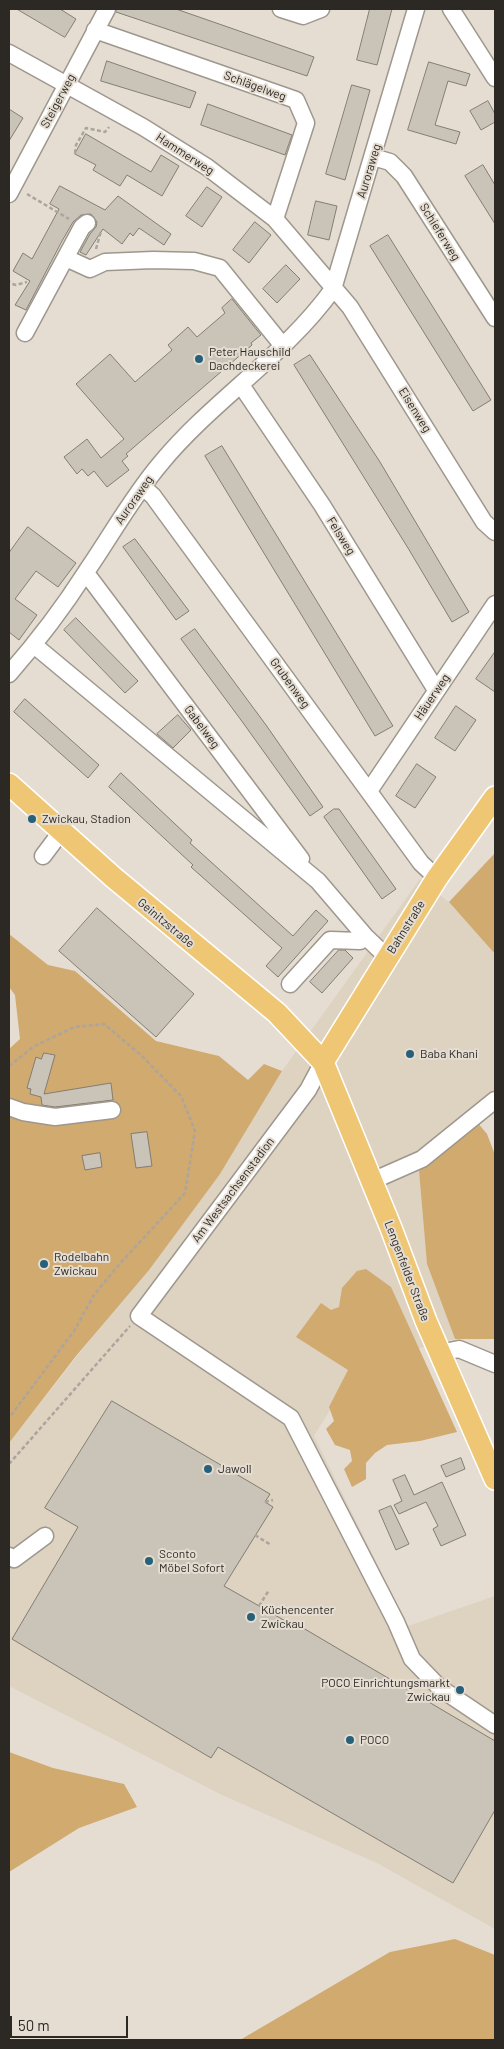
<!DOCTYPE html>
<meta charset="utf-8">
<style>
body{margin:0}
#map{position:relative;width:504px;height:2049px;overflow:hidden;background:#e5ddd2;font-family:Barlow,sans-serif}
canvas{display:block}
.frame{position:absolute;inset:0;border:10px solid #2c2925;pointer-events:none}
.scale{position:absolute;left:10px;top:2016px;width:118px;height:22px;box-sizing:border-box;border:2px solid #2c2925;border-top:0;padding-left:6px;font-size:15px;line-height:18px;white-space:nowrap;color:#2c2925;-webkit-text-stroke:4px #e5ddd2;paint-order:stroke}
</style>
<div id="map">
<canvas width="504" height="2049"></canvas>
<div class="frame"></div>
<div class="scale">50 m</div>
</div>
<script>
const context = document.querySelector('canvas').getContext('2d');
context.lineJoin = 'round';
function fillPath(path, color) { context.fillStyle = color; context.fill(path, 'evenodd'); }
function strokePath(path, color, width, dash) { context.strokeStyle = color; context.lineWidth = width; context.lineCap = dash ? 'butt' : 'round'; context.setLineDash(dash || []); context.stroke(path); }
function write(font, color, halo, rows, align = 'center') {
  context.font = font + ' Barlow,sans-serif'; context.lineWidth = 4; context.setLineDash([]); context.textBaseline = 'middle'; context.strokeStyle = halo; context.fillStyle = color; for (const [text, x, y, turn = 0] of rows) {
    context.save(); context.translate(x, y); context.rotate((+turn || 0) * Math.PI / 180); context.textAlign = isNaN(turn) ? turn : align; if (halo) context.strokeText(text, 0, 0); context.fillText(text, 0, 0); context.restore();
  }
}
fillPath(new Path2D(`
 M420,879L449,902L495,954V1106L419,1171L427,1264L455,1339L419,1348L353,1372L314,1436L408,1626L495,1596V1929L377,1863L222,1795L9,1686V1443L220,1174L282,1071Z`), '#ded2c1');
fillPath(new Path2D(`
 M495,853V954L449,902Z
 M9,934L48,965L75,971L156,1041L219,1056L248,1080L264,1064L282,1071L220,1174L149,1270L76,1356L9,1443V1049L20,1039L15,995L9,987Z
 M477,1122L487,1134L495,1155V1339H455L427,1264L419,1171Z
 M366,1269L391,1287L457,1432L420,1441L387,1445L375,1453L366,1463V1479L352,1487L344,1469L352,1461L350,1450L335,1445L326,1429L334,1421L329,1407L348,1370L296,1337L321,1303L331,1310L339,1307L342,1288L357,1271Z
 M9,1752L53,1768L124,1784L137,1807L79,1828L9,1872Z
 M455,1939L495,1955V2040H240L390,1952Z`), '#d0aa6f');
const building = new Path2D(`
 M17,9H60L76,19L65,37Z
 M117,9H176L314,57L307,76L116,12Z
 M370,9H392L377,65L357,60Z
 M107,61L196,92L190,108L101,81Z
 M429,62L470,74L466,86L448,81L435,125L460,132L456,144L408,130Z
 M352,85L370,90L345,180L326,174Z
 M488,101L495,114V122L481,130L470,111Z
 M208,104L292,135L285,155L201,125Z
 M9,109L23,118L9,141Z
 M86,134L151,172L161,155L179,166L162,196L127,175L120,186L93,170L96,165L75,154Z
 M483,165L495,185V224L465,176Z
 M60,186L105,210L118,196L171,234L164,245L139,228L133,236L130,233L122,244L103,229L86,255L80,252L90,234L96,227L97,222L91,214L81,215L73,222L62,241L26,310L15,305L30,281L13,271L23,253L32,259L59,209L50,204Z
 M207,187L222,197L202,227L186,216Z
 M316,201L337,206L329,240L308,235Z
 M255,222L271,235L249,263L233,250Z
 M388,235L491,400L473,411L370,246Z
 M286,265L300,279L277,303L263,289Z
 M232,299L261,335L251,343L252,345L126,454L128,456L122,461L129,470L107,487L94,471L88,476L82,469L77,474L64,457L87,439L101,458L124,439L76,384L110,354L135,382L172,350L168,345L188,327L197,337L225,313L222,308Z
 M310,355L380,462L469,612L452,622L408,548L294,365Z
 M222,446L393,726L375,736L205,456Z
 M28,527L76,563L58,587L36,571L15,599L37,615L19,640L9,632V553Z
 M135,539L189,611L176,620L123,547Z
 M76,618L138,681L125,693L64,630Z
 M195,629L266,725L323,807L310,816L241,720L181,639Z
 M495,652V692L476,679Z
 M25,699L99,765L88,778L14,712Z
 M456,706L476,720L455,751L435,738Z
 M178,715L191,730L173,748L157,734Z
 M417,764L436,777L415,808L396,796Z
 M121,773L192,840L190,843L293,936L316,910L328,921L278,977L266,966L282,948L191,867L193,865L109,787Z
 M334,809H339L396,889L382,899L324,817Z
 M97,908L194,994L156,1037L59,951Z
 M339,950H345L353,958L322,993L310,982Z
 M44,1053L55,1055L44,1094L111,1083L113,1100L55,1107L42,1105L41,1097L30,1094L31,1089L27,1088L36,1057L41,1059Z
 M147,1132L152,1166L136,1168L131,1134Z
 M100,1153L102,1167L85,1170L82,1156Z
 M112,1401L270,1494L265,1502L273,1507L224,1586L296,1627L298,1625L495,1741V1810L453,1883L218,1747L211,1758L12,1639L78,1527L45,1508Z
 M461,1458L465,1469L446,1477L441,1466Z
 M405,1475L414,1495L442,1482L466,1535L441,1546L433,1529L438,1526L426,1502L399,1514L394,1505L402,1501L393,1480Z
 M391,1506L409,1544L396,1550L379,1511Z`);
fillPath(building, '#cac3b8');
strokePath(building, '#837d73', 1);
const minor = new Path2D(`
 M281,9L303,16L321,9
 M451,9L495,78
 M95,30L296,100L306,123L275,219
 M9,53L143,127L207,167L275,219L350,307L484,522L495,532
 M373,157L390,162L404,176L495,318
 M9,194L107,9
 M66,258L90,269L105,262L153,260L194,261L220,268L283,346
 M25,333L82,227L87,223
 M241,385L322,505L436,690
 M143,487L153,496L421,863L437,878
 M86,573L301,859
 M34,645L318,881L365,936L387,957
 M9,674C37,642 63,608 86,572C111,536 132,497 161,463C213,400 285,356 333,289L416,9
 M369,791L495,604
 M43,856L61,832
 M290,984L330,940L360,941L365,936
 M323,1062L308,1090L139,1316L291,1418L396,1622L412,1659L440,1688L495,1725
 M9,1107L23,1112L55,1117L112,1110
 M372,1181L422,1159L495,1100
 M440,1353L459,1349L495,1364
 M9,1556L14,1559L45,1536`);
const major = new Path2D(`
 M9,784L113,877L277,1013L323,1062L391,1228L426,1321L495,1479
 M323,1062L437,878L495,797`);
strokePath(minor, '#9e978d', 19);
strokePath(major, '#fff', 24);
strokePath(new Path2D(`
 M75,153L76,145L86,128L105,132L109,127
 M27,194L69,219
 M96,249L101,231
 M9,280V283L16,285L27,282
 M9,1066L33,1047L74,1027L104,1024L141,1055L181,1096L195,1131L185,1193L116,1268L94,1295L74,1331L9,1418
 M9,1464L130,1326
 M265,1502L273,1500
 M255,1535L271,1545
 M259,1606L269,1590`), '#aca59d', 2.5, [4, 2.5]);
strokePath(minor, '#fff', 16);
strokePath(major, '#efc774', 21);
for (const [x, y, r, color] of [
 [199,359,5,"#266179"],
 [32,819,5,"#266179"],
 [410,1054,5,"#266179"],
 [44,1264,5,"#266179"],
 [208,1469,5,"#266179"],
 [149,1561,5,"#266179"],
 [251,1617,5,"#266179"],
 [460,1690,5,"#266179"],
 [350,1740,5,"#266179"]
]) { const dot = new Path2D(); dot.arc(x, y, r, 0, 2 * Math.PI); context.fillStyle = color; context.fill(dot); strokePath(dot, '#e5ddd2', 2); }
write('12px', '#2c2925', '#e5ddd2', [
 ["Schlägelweg",255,86,20],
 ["Steigerweg",58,101,-62],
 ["Hammerweg",185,154,33],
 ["Auroraweg",369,171,-73],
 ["Schieferweg",440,232,58],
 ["Eisenweg",415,410,58],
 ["Auroraweg",134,500,-55],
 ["Felsweg",341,536,58],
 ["Grubenweg",290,683,54],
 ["Häuerweg",432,697,-56],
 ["Gabelweg",202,727,53],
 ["Geinitzstraße",166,923,40],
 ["Bahnstraße",406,927,-58],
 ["Am Westsachsenstadion",233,1190,-53],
 ["Lengenfelder Straße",407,1271,69]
]);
write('12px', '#2c2925', '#e5ddd2', [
 ["Peter Hauschild",209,352],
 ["Dachdeckerei",209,366],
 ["Zwickau, Stadion",42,819],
 ["Baba Khani",420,1054],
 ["Rodelbahn",54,1257],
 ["Zwickau",54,1271],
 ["Jawoll",218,1469],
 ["Sconto",159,1554],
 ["Möbel Sofort",159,1568],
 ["Küchencenter",261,1610],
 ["Zwickau",261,1624],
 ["POCO Einrichtungsmarkt",450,1683,"right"],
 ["Zwickau",450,1697,"right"],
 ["POCO",360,1740]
], 'left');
</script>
